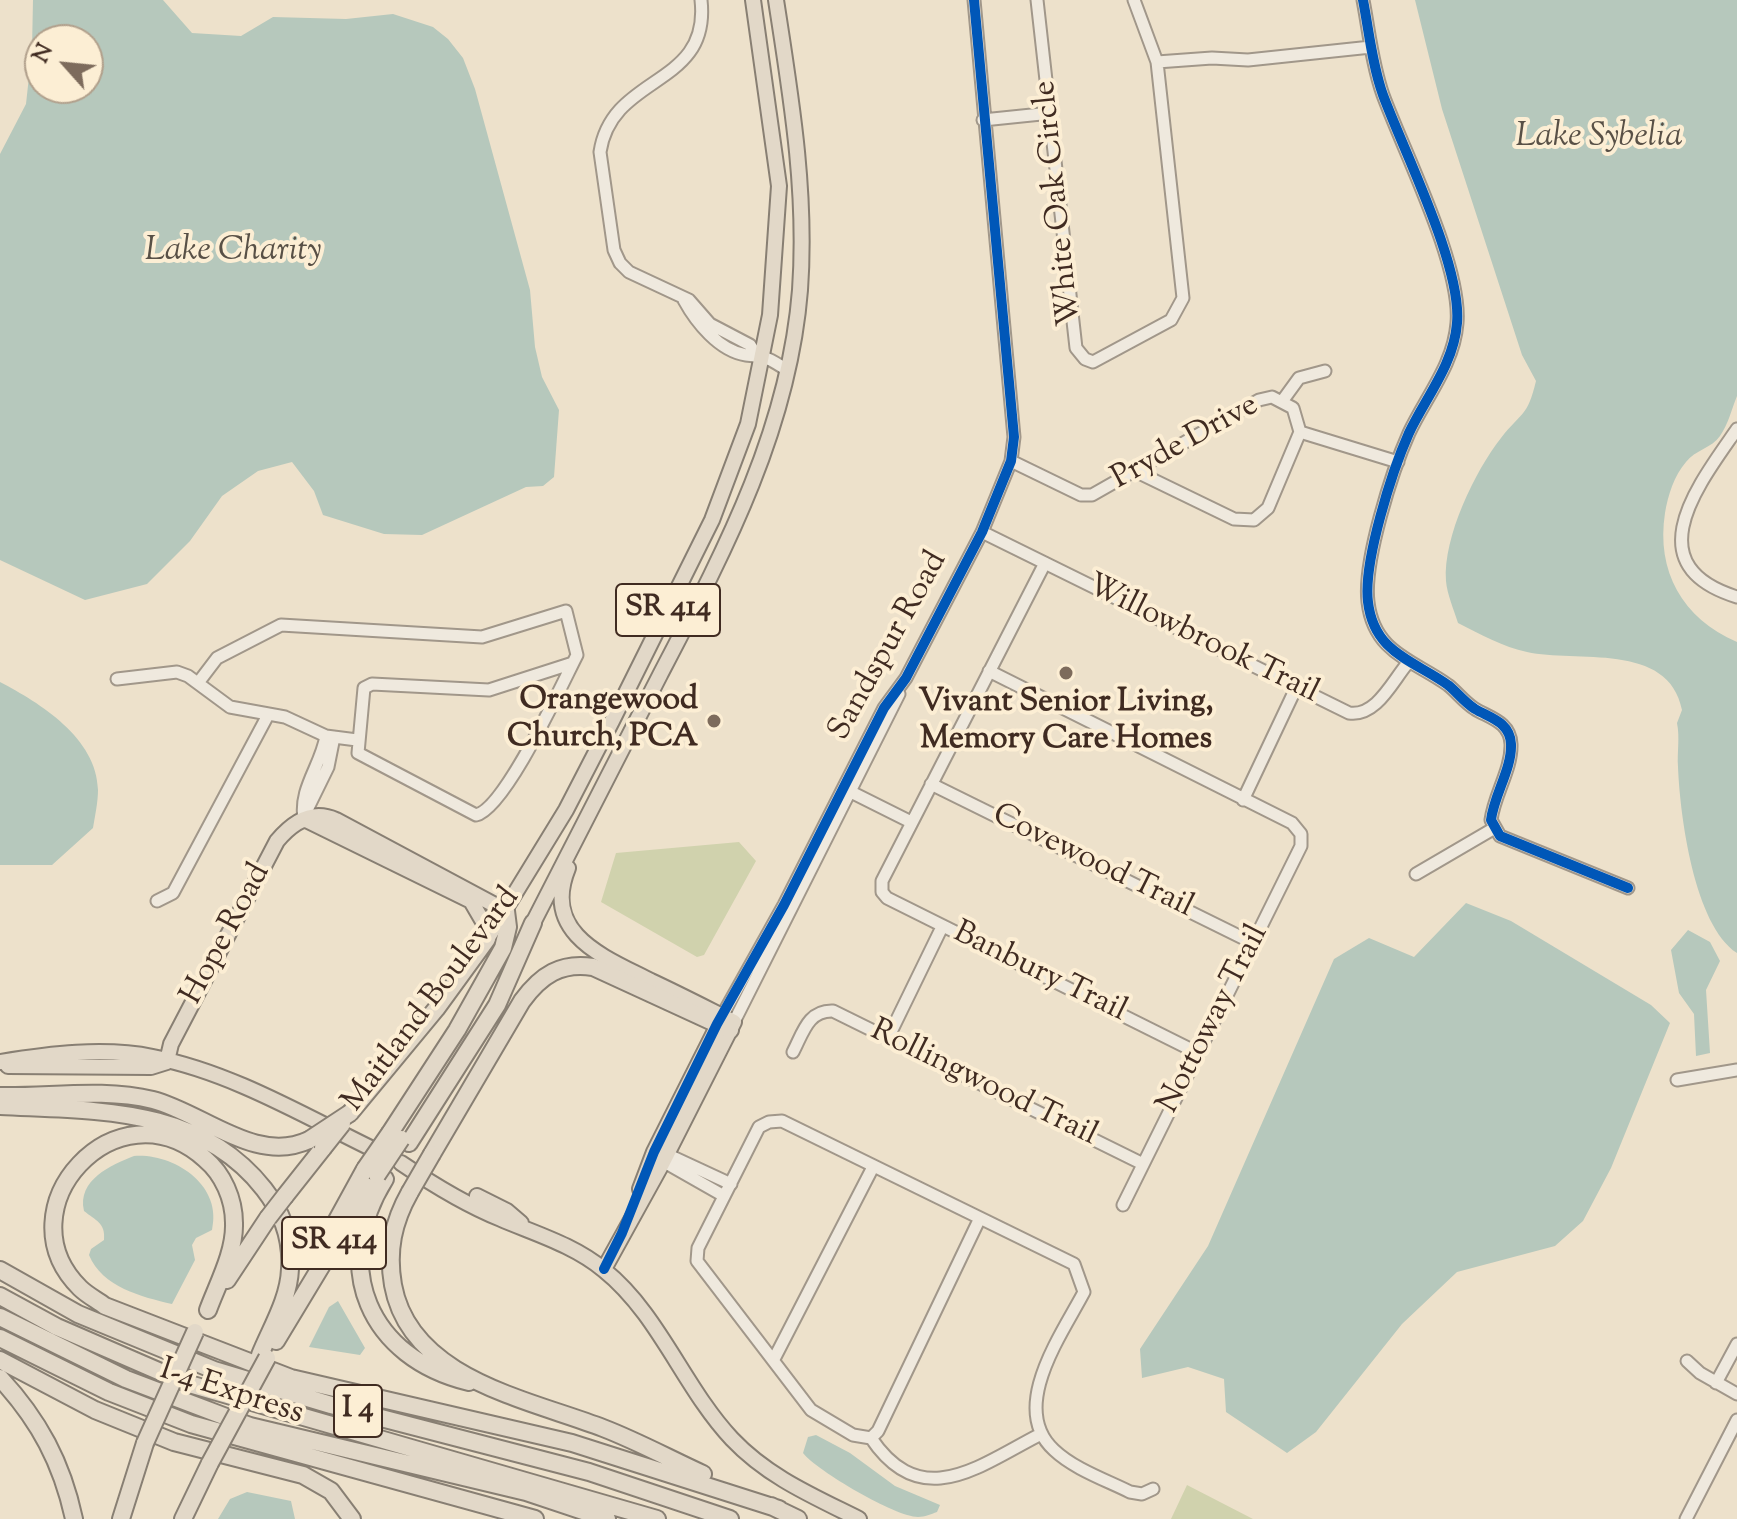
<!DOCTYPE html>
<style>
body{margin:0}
#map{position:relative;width:1737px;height:1519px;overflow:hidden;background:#ede1cb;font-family:"Sorts Mill Goudy",serif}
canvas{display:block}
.north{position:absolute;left:24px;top:24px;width:80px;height:80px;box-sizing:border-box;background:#fceed4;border:2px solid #b1a08c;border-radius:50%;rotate:297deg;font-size:22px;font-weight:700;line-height:32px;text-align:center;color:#402b21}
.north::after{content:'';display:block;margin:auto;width:28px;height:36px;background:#7d6b5c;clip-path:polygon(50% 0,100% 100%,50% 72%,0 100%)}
</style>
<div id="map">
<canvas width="1737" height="1519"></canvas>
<div class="north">N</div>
</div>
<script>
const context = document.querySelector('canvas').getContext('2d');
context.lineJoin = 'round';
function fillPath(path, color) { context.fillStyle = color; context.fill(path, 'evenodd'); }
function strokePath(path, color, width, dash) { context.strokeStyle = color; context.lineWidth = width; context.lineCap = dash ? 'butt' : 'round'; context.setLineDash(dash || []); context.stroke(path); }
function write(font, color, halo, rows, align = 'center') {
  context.font = font + ' "Sorts Mill Goudy",serif'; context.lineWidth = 8; context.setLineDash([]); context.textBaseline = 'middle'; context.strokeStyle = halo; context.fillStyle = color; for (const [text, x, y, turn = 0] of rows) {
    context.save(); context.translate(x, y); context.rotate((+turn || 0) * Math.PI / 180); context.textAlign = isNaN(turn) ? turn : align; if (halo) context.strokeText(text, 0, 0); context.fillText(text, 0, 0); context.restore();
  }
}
fillPath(new Path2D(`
 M739,842L756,861L704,955L697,957L601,902L616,853Z
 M1187,1485L1253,1519H1171Z`), '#d0d2ad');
fillPath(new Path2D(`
 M33,0H163L192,33L241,36L273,17L346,19L393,14L433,27L448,39L463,58L475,89L530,290L535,347L542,377L559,410L554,477L543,486L526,487L422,535L384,534L323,515L314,491L292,462L258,471L222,496L190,541L147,584L85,600L0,560V154L26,104L32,49ZM40,40H88V88H40Z
 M1415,0H1737V396C1732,408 1728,425 1720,436C1712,448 1695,450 1686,462C1674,476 1668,495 1665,513C1656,571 1682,618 1737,642V953C1694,925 1680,815 1678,767C1677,752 1680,738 1677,723L1682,710C1669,641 1575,663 1527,652C1503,647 1480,634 1458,623C1454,610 1447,594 1446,581C1443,537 1475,471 1501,438C1522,411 1527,418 1536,381L1522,355L1442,109Z
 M0,682C40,703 97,738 98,790C98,802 95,816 93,828L52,865H0Z
 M1466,903L1511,921L1651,1005L1670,1023L1611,1168L1583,1221L1555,1246L1457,1272L1402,1324L1316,1432L1287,1453L1226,1412L1224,1379L1188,1367L1142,1378L1140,1349L1208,1246L1334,959L1369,938L1414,957Z
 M1688,930L1710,942L1720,961L1706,990L1710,1053L1696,1056L1694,1014L1679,993L1671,950Z
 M134,1156C174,1153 223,1185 212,1230L196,1238L192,1245L195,1260L172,1304C142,1297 102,1287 89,1255L91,1249L104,1240C106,1223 95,1220 84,1211C77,1180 111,1165 134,1156Z
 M338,1301L365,1348L360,1355L309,1347L329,1307Z
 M816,1435L850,1453L895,1486L940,1505L937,1512C931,1514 925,1517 918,1517C896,1517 817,1471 803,1453L808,1437Z
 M247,1492L291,1501L295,1519H218L230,1499Z`), '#b6c8bc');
const minor = new Path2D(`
 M701,0C711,88 612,73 600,152L614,250L620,263L629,272L689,300L710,324L750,345L755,353
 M1037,0L1076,348L1085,359L1093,362L1171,320L1183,298L1157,62L1134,0
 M1363,0C1369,31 1372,64 1383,95C1404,152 1462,266 1457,323C1454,364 1426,397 1409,433C1392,471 1363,562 1368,602C1374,653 1413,660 1448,685C1457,692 1464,702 1475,709C1490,718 1510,722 1511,744C1512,769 1494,795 1491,820L1500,836L1628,888
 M1157,62L1212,58L1248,60L1371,47
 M983,120L1051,113
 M684,300C696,322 719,351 746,355C768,358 767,357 787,370
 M1283,400L1299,378L1325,371
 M1737,429C1699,484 1634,565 1737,597
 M1300,432L1398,462
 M1011,461L1081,495H1092L1259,400L1272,397L1293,408L1300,432
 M1135,471L1234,519L1254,520L1268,508L1300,432
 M982,532L1349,713C1376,717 1392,682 1407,664
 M1045,563L882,881V892L887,898L1198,1053
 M989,671L1292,823L1301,834V846L1123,1205
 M117,679L177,672L188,676L230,707L285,717L326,736L357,740
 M198,683L217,658L281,625L482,637L566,611L577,655C562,684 505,809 476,815L358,753L364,688L372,684L489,690L573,663
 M931,784L1253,943
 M847,790L911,822
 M1243,800L1296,688
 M304,816L328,767L334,737
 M304,819C299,788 321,766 326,736
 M1416,874L1493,829
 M157,901L173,893L268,715
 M722,1016L784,905L884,708L906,678L982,532L1011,461L1014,437L974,0
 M734,1022L899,694
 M888,1038L942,927
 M793,1052C803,1033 808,1010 833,1011L1143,1164
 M1677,1080L1737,1070
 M662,1152L731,1184
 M659,1159L724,1196
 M774,1359L873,1167
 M1687,1361L1700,1373L1737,1394
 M1716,1383L1737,1344
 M871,1438L853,1435L811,1410L697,1261L698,1248L759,1127L769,1122L782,1121L1074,1264L1084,1292C1062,1334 1008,1408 1054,1450C1074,1469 1106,1480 1130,1492L1142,1494L1153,1489
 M871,1438L878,1431L979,1220
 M871,1438C922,1514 980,1465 1041,1434
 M1686,1519L1737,1420`);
const major = new Path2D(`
 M304,819L471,901L485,925L487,939
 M568,868C541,934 604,957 651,981C679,994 706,1008 734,1022L662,1164L604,1269
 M533,923C575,840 618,758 660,675C724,552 789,430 800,290C807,191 791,97 776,0
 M487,939L566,810L612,721L712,520L748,424L770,315L779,186L753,0
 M167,1061L171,1044L277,841C292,823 312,809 336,820L506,911
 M0,1062C49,1054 104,1047 153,1057C235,1073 311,1120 385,1155
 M8,1066L151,1067L167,1062
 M401,1163C432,1184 466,1205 501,1219C536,1234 574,1245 604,1270C659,1314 684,1388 732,1439C768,1477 813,1496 859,1519
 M640,1189L654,1152L722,1017
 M477,1196L507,1211L521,1223`);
const highway = new Path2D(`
 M0,1096C51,1097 103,1088 153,1100C203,1113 256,1165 309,1140
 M0,1106C96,1111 199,1106 264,1189C282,1212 292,1239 290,1269C289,1299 271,1328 260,1355
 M350,1113L436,1009L487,939
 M390,1133L457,1030L503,948L508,927L506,911
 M409,1143L497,1005L533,923
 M432,1154L522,1001C541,975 561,962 593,967L730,1030
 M385,1179C330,1267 369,1358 469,1382
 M410,1192C393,1222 387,1251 393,1285C410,1379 528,1399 603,1428C637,1441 670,1459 703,1474
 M285,1196L323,1148
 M331,1231L365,1169
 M0,1270L78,1314L214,1370L331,1405L589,1472L730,1519
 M227,1280L268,1218
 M0,1296L57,1327L186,1383L657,1519
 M208,1310C218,1283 235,1252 234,1223C234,1199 223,1174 205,1159C117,1080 0,1209 80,1288C87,1295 97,1300 105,1306L291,1378L572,1443L779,1509
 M0,1317L126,1379L250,1426L526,1492L607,1519
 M0,1338L109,1392L191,1424L535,1519
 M276,1341L369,1187
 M0,1360L95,1410L174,1442L303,1475L331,1491L352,1519
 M0,1378C39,1420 62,1463 74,1519
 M771,1506L798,1519
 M121,1519L145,1443
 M183,1519L210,1463`);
strokePath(minor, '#a1978a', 15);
strokePath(major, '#887f73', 18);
strokePath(highway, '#887f73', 20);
strokePath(minor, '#efe9de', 11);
strokePath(major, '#e2d8c8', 14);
strokePath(highway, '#e2d8c8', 16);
const highwayBridge = new Path2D(`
 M309,1140L350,1113
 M323,1148L342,1124
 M365,1169L390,1133
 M377,1175L401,1139
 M410,1192L432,1154
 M268,1218L285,1196
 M145,1443L195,1332
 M210,1463L267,1358`);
strokePath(highwayBridge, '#887f73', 20, []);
strokePath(highwayBridge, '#e2d8c8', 16);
strokePath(new Path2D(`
 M1363,0C1369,31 1372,64 1383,95C1404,152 1462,266 1457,323C1454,364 1426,397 1409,433C1392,471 1363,562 1368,602C1374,653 1413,660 1448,685C1457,692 1464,702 1475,709C1490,718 1510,722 1511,744C1512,769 1494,795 1491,820L1500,836L1628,888
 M604,1269L622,1233L654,1152L717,1024L784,905L884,708L906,678L982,532L1011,461L1014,437L974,0`), '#0057b8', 10);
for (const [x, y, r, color] of [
 [1066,673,8,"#7d6b5c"],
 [714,721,8,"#7d6b5c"]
]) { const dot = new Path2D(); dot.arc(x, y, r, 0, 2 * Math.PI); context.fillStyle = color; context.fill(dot); strokePath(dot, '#fceed4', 3); }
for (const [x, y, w] of [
 [668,610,104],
 [334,1243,104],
 [358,1411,48]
]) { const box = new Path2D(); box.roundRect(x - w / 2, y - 26, w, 52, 6); context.fillStyle = '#fceed4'; context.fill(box); strokePath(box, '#402b21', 2); }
write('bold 30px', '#402b21', null, [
 ["SR 414",668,610],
 ["SR 414",334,1243],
 ["I 4",358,1411]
]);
write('32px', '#402b21', '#fceed4', [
 ["White Oak Circle",1060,203,-96],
 ["Pryde Drive",1186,444,-29],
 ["Willowbrook Trail",1202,641,26],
 ["Sandspur Road",890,647,-61],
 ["Covewood Trail",1092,863,26],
 ["Hope Road",228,935,-62],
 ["Banbury Trail",1039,974,26],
 ["Maitland Boulevard",433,1001,-53],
 ["Nottoway Trail",1215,1020,-63],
 ["Rollingwood Trail",983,1085,26],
 ["I-4 Express",231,1394,18]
]);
write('bold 32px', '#402b21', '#fceed4', [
 ["Orangewood",698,703],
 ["Church, PCA",698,740],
 ["Vivant Senior Living,",1066,705,"center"],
 ["Memory Care Homes",1066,742,"center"]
], 'right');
write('italic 34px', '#585046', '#fceed4', [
 ["Lake Sybelia",1599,139],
 ["Lake Charity",233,253]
]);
</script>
